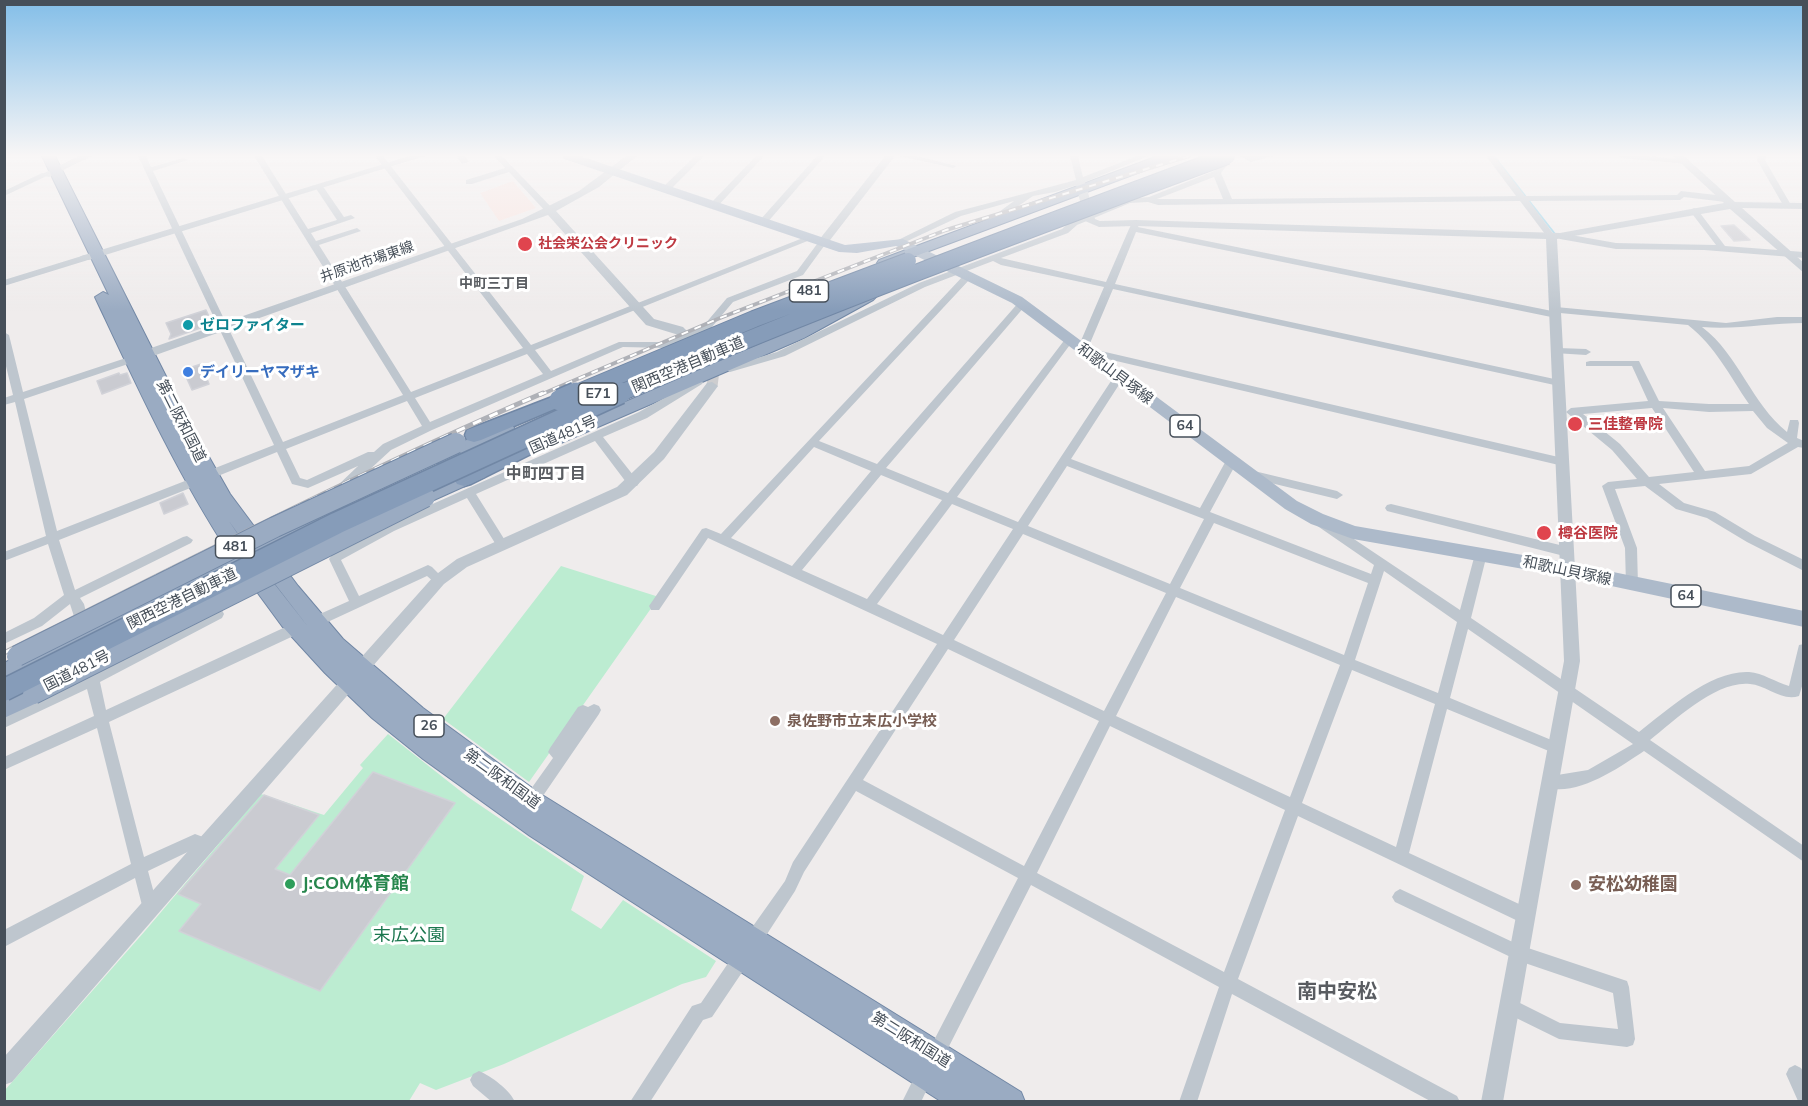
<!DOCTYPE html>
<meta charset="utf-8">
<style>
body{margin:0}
#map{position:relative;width:1808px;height:1106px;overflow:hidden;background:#efecec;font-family:Mulish,sans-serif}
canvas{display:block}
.frame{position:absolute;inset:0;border:6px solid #464f59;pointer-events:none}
</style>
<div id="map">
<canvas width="1808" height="1106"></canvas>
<div class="frame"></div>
</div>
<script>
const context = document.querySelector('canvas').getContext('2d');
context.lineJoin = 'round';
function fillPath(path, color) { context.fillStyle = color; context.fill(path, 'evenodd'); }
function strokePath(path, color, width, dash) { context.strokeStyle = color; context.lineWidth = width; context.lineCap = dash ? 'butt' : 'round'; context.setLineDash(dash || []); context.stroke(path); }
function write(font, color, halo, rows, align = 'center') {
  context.font = font + ' Mulish,"Noto Sans JP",sans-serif'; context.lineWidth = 6; context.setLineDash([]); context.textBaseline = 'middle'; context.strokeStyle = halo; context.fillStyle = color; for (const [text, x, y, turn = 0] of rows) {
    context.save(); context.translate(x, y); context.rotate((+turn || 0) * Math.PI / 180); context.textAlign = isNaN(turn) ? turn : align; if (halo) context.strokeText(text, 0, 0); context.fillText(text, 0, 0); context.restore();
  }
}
fillPath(new Path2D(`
 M513,181L536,208L499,221L480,193Z`), '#f9e1dc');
fillPath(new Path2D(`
 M561,566L659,597L529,782L443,719Z
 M388,734L468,797L584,876L571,910L601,929L623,900L716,961L706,977L682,984L504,1064L436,1090L420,1083L409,1101L5,1102V1090L145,931L261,794L324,815L363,768L360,765Z`), '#bcecd1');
strokePath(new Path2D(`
 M1494,156L1555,234`), '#8bcee7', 2);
const building = new Path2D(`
 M1734,225L1750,240L1734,241L1721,226Z
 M206,310L212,323L209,325L169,339L171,334L166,323Z
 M201,364L209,384L192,390L183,370Z
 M119,373L120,375L127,373L131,383L102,394L97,381Z
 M183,493L188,504L164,514L160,503Z
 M373,772L455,803L320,991L179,931L201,904L178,894L264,795L319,815L275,869L290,875Z`);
fillPath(building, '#cacbd1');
strokePath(building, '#d1d2d8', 1.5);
strokePath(new Path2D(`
 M695,348L714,371L712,386`), '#cdcdcf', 11, [11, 6]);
const trunk = new Path2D(`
 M42,156H55L188,420L230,494L262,537L331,503L338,501L345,503L347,508L345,513L271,550L298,586L343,639L423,708L539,793L1021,1092L1025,1102H942L530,836L423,759L372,718L325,673L282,626L238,566L4,682V663L229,553C176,472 136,384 95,297L103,292L109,295ZM229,521L246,545H245ZM254,558H255L309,628Z
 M1158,156H1177L1175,159L889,266L884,267L877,263L879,260Z
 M868,292L873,294L876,297L873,300L804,338L540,452L534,454L528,452L525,448L528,444L792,330Z
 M506,423L512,425L515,429L512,433L446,462L440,464L434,462L431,458L434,454Z
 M479,466L485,467L488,472L485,477L425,504L418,502L416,497L418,492Z
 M33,685L41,687L44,694L41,701L4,718V698Z`);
const motorway = new Path2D(`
 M560,394L566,396L569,400L566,404L481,440L474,442L467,440L465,435L467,430Z
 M550,429L557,431L559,436L557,441L471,484L464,486L457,484L454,479L457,474Z`);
strokePath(trunk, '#7187a5', 2);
strokePath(motorway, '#7187a5', 3);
fillPath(new Path2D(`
 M138,156H146L151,167L184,158L188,160L153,171L283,442L403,395L254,156H262L308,229L337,220L315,187L319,185H322L344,217L351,215L355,218L311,233L316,241L357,228L361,231L319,245L411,392L523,348L375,156H383L531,345L808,236H814L815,238L535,350L551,371L619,342H664L705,324L727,298L797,271L820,240H826L827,242L803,275L733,302L711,328L665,348L623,347L432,430L391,450L342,495L338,496L332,492L334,489L358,466L308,488L292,484L277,452L213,478H205L203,475L205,472L274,445ZM527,354L543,374L430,422L415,398ZM407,401L422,426L383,444L374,452H368L307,480L300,478L286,449Z
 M456,156H464L469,162L462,164Z
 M494,156H502L553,209V213H547L509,172L472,184H466V180L505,168Z
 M695,156H704L668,192H662V188Z
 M756,156H764L717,207H711V203Z
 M817,156H825L766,224H760V220Z
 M900,156H916L957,166L953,168Z
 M1070,156H1078L1083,177L1137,156H1148L1083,183L1055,192L1033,196L995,222L988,220L1014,201L961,216L901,244H895L894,242L955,212L1076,180Z
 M1240,156H1273L1251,162Z
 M1486,156H1494L1525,196L1677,195L1681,191L1725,196L1729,199L1725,202L1684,197L1680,200L1529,201L1555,236L1551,239L1548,238L1520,201L1158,205L1148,202L1130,203L1077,225L1068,233L1001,258L1106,282L1129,229L1133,221L1136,220L1140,223L1138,227L1552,311L1553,308L1556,307L1726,323L1777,317H1804V323C1769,323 1736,330 1702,327C1739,355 1751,403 1787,432L1790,420H1798L1799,423L1797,438L1804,441V448L1798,447L1751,474L1659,484L1684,503L1715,512L1755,536L1804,560V571L1747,542L1707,518L1676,509L1645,486L1615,489L1637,548L1638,585L1636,588H1628L1626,585L1625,548L1602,486L1608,482L1637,479L1612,450L1566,412L1571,408L1648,401L1632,366H1586V362L1590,361H1639L1659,401L1709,404H1749C1729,375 1716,347 1688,325L1560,313L1559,317L1556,318L1136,232L1115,284L1559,380L1564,383L1559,386L1113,289L1088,348L1567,459L1569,462L1563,466L1078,352L1077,350L1104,287L1001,265L993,261L925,287L785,356L730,372L725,369L726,367L777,352L919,283L1062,229L1071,221L1126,199L1149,197L1214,171L1225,157L1232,159L1221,173L1232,199L1516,196ZM1214,177L1223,199H1157ZM1652,408L1694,472L1649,477L1620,444L1583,414ZM1663,408L1709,412L1753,411L1767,428L1788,443L1749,466L1705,471Z
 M1619,156H1647L1685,160L1689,162L1685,164L1623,158Z
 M1758,156H1766L1765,160L1791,205L1790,207L1783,205L1757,160Z
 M42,173L49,175L4,196V191Z
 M1694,208L1697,209L1725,246L1804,252V258L1704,250L1616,249L1560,239L1556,236L1560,233L1616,243L1716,245L1690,211Z
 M85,255L88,256V260L4,286V280Z
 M967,274L972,277L970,279L819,441L877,464L1019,302H1025V306L886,468L948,493L1066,338H1072V342L957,497L1018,522L1115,375L1119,374L1124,377L1071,459L1200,508L1228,457H1236L1238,460L1210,512L1371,574L1374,565L1316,525L1314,522L1316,519H1324L1460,610L1475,554L1477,551H1485L1487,554L1471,618L1639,732C1667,710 1711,670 1749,672C1763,673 1775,682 1789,686L1798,649L1799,645L1804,644V680L1799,696C1782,702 1766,685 1750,684C1717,680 1675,720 1650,740L1804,846V862L1644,751C1620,767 1576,798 1545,787L1543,782L1545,777L1588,770L1633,744L1468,629L1450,698L1561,744L1563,748L1561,752L1556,754L1447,709L1409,853L1532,910L1534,916L1532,922L1526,924L1520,922L1298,816L1238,979L1457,1096L1460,1102H1432L1232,994L1197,1102H1179L1219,987L1031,885L942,1060L936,1063L930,1060L927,1054L930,1048L1018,878L856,791L804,872L795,891L758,948L752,950L746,948L744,942L746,936L785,881L793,862L937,644L708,538L659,610H651L649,606L702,529L706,528L721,534L964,275ZM814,447L871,471L792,566L731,538ZM1067,466L1204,519L1170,584L1028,526ZM881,475L942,500L867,599L802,570ZM952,504L1013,529L943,635L877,604ZM1214,523L1368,583L1344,655L1180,588ZM1023,534L1166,593L1104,711L954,640ZM1384,571L1457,622L1438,693L1355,660ZM1176,597L1340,665L1290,797L1116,716ZM948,649L1099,721L1024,866L863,780ZM1352,670L1435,704L1396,847L1302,803ZM1110,726L1285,810L1224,972L1037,873Z
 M4,332L9,335L23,392L129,357H137L138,359L137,361L24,399L57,531L190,479H198L200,482L198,485L59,540L75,590L183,537L187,536L193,540L191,543L80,598L84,604L90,628L89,632L84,633L79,632L70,604L42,626L4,644V633L34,618L64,595L48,544L4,561V552L46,536L15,402L4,405V398L13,395L4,358Z
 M1558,348L1586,349L1591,352L1586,355L1554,353V349Z
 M698,379L703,382L702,384L647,418L603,437L637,480L639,483L637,486H629L595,441L476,494L506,542L508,545L506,548H498L467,498L394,531L341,560L359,596L428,565L432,567L445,580L443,583H435L427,576L319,626L315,627L311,626L309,622L311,618L349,601L329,559L335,551L374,530L367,525L369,522L390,523L639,412Z
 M1250,470L1337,491L1343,495L1337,499L1246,477L1244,474Z
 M1391,504L1568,547L1572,549L1574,552L1572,555L1568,557L1387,511L1385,508L1387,505Z
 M218,609L222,610L224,614L222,618L100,682L106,710L292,624L297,623L302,624L303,628L302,632L109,722L144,857L195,834L211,840L213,845L211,850L206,852L196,848L148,871L158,908L156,913L150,916L144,913L135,878L4,947V930L131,864L97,728L4,770V757L94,716L87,689L4,728V715L87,676L85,659L87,655L92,654L97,655L100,669Z
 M594,704L599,706L601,710L599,714L536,806L531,808L526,806L524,801L526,796L553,758L548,752L550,748L578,707L583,705L588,707Z
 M1400,889L1519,945L1627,981L1629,987L1635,1039L1633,1045L1627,1047L1559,1039L1504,1012L1502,1006L1504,1000L1510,998L1560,1023L1618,1029L1613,993L1519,961L1395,902L1392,897L1395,892Z
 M741,951L747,953L749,959L747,965L712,1017L703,1020L650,1102H630L692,1006L701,1003L735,953Z
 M925,1065L931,1068L934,1074L921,1102H902L919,1068Z
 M1795,1065L1801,1068L1804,1073V1102L1798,1101L1786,1074L1789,1068Z
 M479,1071C491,1076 510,1090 515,1102H492L473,1086L470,1080L473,1074Z`), '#bec6ce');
fillPath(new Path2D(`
 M79,156H92L49,177L40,175Z
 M410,156H425L89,260H81L79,258L81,256Z
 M626,156H637L599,187L556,211L654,319L683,327L688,332L686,335L682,336L646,325L548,215L139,361L135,362L129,358L131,355L522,219L579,191Z
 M885,156H895L827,244H819V240Z
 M1673,156H1684L1735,202L1804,203V209L1742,208L1804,263V273L1730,209L1557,239L1580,661L1503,1102H1481L1564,661L1546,239L1136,226L1099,227L1085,221L1075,181L1080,178L1085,181L1095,219L1100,221L1136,220L1560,233L1724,203Z
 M712,382L718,386L664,459L627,495L467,567L444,584L12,1082L4,1085V1057L434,576L457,559L617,487L654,452L707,383Z`), '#bec6ce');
fillPath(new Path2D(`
 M562,156H580L845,245L903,239L1022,297L1297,501L1323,514L1355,526L1569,563L1804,611V627L1569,577L1353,539L1311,524L1285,509L1012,303L896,246L857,253L839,252L564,159Z`), '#adbaca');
fillPath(trunk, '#9aabc2');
fillPath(motorway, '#869cb9');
const railFar1 = new Path2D(`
 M540,395L720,318L946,230L1189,156`);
const rail = new Path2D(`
 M4,653C182,563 360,472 543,393`);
strokePath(railFar1, '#afb1b7', 4);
strokePath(rail, '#afb1b7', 5);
strokePath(railFar1, '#fff', 2, [7]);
strokePath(rail, '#fff', 3, [9]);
const trunkBridge = new Path2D(`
 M17,656L275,527L456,443
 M33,694L425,497`);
const motorwayBridgeFar1 = new Path2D(`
 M572,395L754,319L908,261
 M616,395C817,308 1022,232 1227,156`);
const motorwayBridge = new Path2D(`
 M560,400L576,393
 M4,690L337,523L620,393`);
strokePath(trunkBridge, '#7187a5', 22, []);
strokePath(motorwayBridgeFar1, '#7187a5', 18, []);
strokePath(motorwayBridge, '#7187a5', 24, []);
strokePath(trunkBridge, '#9aabc2', 20);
strokePath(motorwayBridgeFar1, '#869cb9', 16);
strokePath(motorwayBridge, '#869cb9', 21);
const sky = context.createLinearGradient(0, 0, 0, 311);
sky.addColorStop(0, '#83bee8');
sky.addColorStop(0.5, '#f8f6f6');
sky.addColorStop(1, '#f8f6f600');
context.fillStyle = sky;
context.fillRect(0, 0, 1808, 311);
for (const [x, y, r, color] of [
 [525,244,8,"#e0444e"],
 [188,325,6,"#0f9aa8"],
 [188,372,6,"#3f7fe0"],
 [1575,424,8,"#e0444e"],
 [1544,533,8,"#e0444e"],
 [775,721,6,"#8d6e63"],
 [290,884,6,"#2e9e5b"],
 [1576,885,6,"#8d6e63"]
]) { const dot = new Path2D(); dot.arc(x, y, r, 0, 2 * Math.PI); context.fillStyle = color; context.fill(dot); strokePath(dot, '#fff', 2); }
write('bold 14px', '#be3a42', '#fff', [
 ["社会栄公会クリニック",538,244]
], 'left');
write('14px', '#464f59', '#fff', [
 ["井原池市場東線",367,262,-19]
]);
write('bold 14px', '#595c61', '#fff', [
 ["中町三丁目",494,284]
]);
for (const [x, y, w] of [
 [809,291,39],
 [598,394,39],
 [1185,426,30],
 [235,547,39],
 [1686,596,30],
 [429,726,30]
]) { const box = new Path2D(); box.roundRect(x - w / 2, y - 11, w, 22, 4.5); context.fillStyle = '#fff'; context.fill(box); strokePath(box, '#464f59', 1.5); }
write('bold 14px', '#464f59', null, [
 ["481",809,291],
 ["E71",598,394],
 ["64",1185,426],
 ["481",235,547],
 ["64",1686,596],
 ["26",429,726]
]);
write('bold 15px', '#0d838f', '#fff', [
 ["ゼロファイター",200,325]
], 'left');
write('15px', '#464f59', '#fff', [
 ["関西空港自動車道",688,365,-23],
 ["和歌山貝塚線",1115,374,37],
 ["第二阪和国道",181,421,63],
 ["国道481号",563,435,-24],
 ["和歌山貝塚線",1567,571,12],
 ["関西空港自動車道",182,599,-26],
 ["国道481号",77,671,-27],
 ["第二阪和国道",502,779,36],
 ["第二阪和国道",911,1040,32]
]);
write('bold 15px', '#366cbe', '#fff', [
 ["デイリーヤマザキ",200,372]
], 'left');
write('bold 15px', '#be3a42', '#fff', [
 ["三佳整骨院",1588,424],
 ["樽谷医院",1558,533]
], 'left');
write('bold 15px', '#785e54', '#fff', [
 ["泉佐野市立末広小学校",787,721]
], 'left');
write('bold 16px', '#595c61', '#fff', [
 ["中町四丁目",546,474]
]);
write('bold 18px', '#27864d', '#fff', [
 ["J:COM体育館",302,884]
], 'left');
write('bold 18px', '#785e54', '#fff', [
 ["安松幼稚園",1588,885]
], 'left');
write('18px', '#1b764e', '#fff', [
 ["末広公園",409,936]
]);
write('bold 20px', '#595c61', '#fff', [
 ["南中安松",1337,992]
]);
</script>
